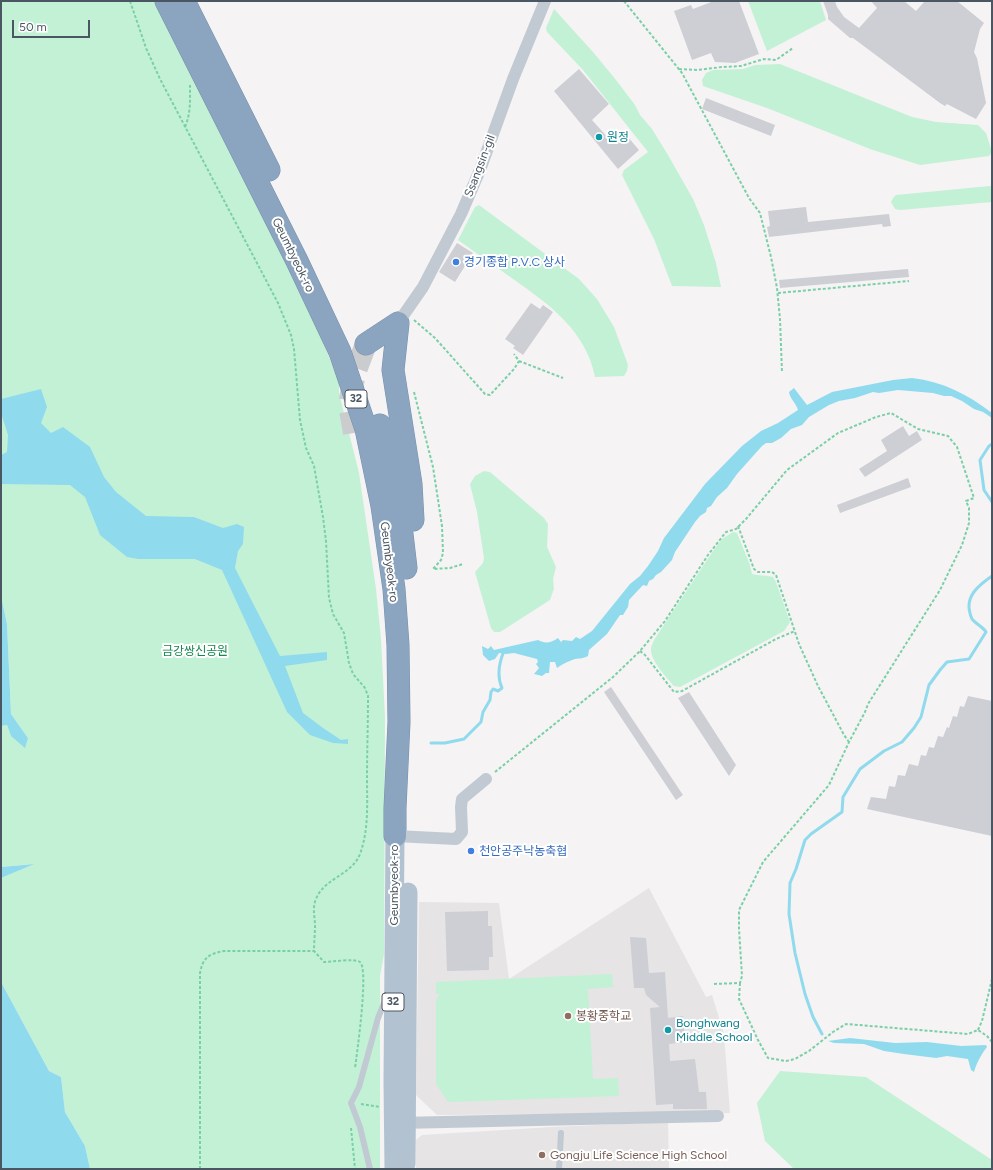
<!DOCTYPE html>
<meta charset="utf-8">
<style>
body{margin:0}
#map{position:relative;width:993px;height:1170px;overflow:hidden;background:#f5f3f3;font-family:Figtree,sans-serif}
canvas{display:block}
.frame{position:absolute;inset:0;border:2px solid #4a5661;pointer-events:none}
.scale{position:absolute;left:12px;top:20px;width:78px;height:18px;box-sizing:border-box;border:2px solid #4a5661;border-top:0;padding-left:5px;font-size:12px;line-height:14px;white-space:nowrap;color:#4a5661;-webkit-text-stroke:3px #fff;paint-order:stroke}
</style>
<div id="map">
<canvas width="993" height="1170"></canvas>
<div class="frame"></div>
<div class="scale">50 m</div>
</div>
<script>
const context = document.querySelector('canvas').getContext('2d');
context.lineJoin = 'round';
function fillPath(path, color) { context.fillStyle = color; context.fill(path, 'evenodd'); }
function strokePath(path, color, width, dash) { context.strokeStyle = color; context.lineWidth = width; context.lineCap = dash ? 'butt' : 'round'; context.setLineDash(dash || []); context.stroke(path); }
function write(font, color, halo, rows, align = 'center') {
  context.font = font + ' Figtree,"Noto Sans KR",sans-serif'; context.lineWidth = 4; context.setLineDash([]); context.textBaseline = 'middle'; context.strokeStyle = halo; context.fillStyle = color; for (const [text, x, y, turn = 0] of rows) {
    context.save(); context.translate(x, y); context.rotate((+turn || 0) * Math.PI / 180); context.textAlign = isNaN(turn) ? turn : align; if (halo) context.strokeText(text, 0, 0); context.fillText(text, 0, 0); context.restore();
  }
}
fillPath(new Path2D(`
 M649,888L706,997L712,995L724,1034L730,1113L437,1115L416,1095L419,902L499,903L509,979Z
 M668,1122L669,1169H416V1140L422,1135L552,1127Z`), '#e6e4e5');
fillPath(new Path2D(`
 M1,1H157L314,319L339,382V393L359,473L376,589L381,639L385,717L384,954L380,976V1169H90L85,1146L65,1112L61,1077L49,1071L1,982V878L32,864L1,867V726L7,725L11,736L28,738L11,714L7,624L1,596Z
 M748,1H820L826,20L767,51Z
 M554,9L593,52L616,80L635,105L640,115L652,129L668,155L693,199L704,225L716,263L721,287L672,286L654,239L622,175L624,170L648,152L583,70L547,32L546,28Z
 M780,64L912,117L936,122L978,125L986,133L992,152L989,156L920,165L870,149L767,108L703,86L702,80L706,73L713,70L743,69L755,65Z
 M990,186L992,187V202L900,210L895,209L891,202L893,198L896,195Z
 M479,205L579,279L597,299L614,327L628,365L627,371L624,376L595,377C586,331 549,304 513,279C495,266 476,253 458,240L475,207Z
 M484,471L490,472L544,518L548,524L547,547L556,567L553,579L554,589L552,594L550,600L500,632H494L491,628L475,572L483,563L484,558L477,512L470,484L475,476Z
 M733,532L737,533L750,565L752,574C759,576 766,575 773,577L776,582L790,622L784,631L680,687L674,686C667,678 650,660 651,649C651,646 653,643 654,640L711,554L722,539Z
 M612,974L613,987L588,989L593,1079L618,1078L619,1096L448,1102L436,1084V1001L440,994H436V982Z
 M780,1071L866,1077L992,1160V1169H794L765,1141L757,1103Z`), '#c3f1d5');
fillPath(new Path2D(`
 M912,378C944,382 967,394 992,413V418L983,412L974,409L962,401L951,396H944L933,393L898,390L879,393L873,392L855,398L839,401L829,405L809,417L802,425L791,429L781,438L772,443H766L762,446L737,474L727,488L717,497L711,506L707,508L706,512L700,516L695,522L675,552L672,560L661,572L656,575L653,579L649,581L647,586L643,585L629,600L628,607L623,615H620L607,634L589,650L588,656C582,659 581,658 575,659C569,661 562,664 557,668L555,662H550L549,673H546L542,676L534,674L539,668L536,664L538,662L537,659L514,653L506,654L499,653L495,659L489,661L483,655L482,646L488,649L491,646L494,650L538,640C545,644 551,643 558,638L561,642L563,640L572,641L576,637L580,639L592,631L630,584L640,576L648,566L658,551L664,538L705,484L742,446L761,431L778,423L798,410C796,403 790,399 789,392L794,388L807,405L832,392L893,380Z
 M41,389L47,407L41,423L51,433L63,427L90,447L104,477L116,492L146,516L194,517L223,528L237,524L244,527L243,544L238,551L235,568L280,656L327,652V660L285,666L303,713L323,728L341,740L348,739V744L333,743L310,735L287,712L222,570L195,559H138L127,557L100,535L85,497L70,485L1,484V455L7,452L8,435L1,413V399Z
 M1,596L7,624L11,714L28,738L25,748L11,736L7,725L1,726Z
 M34,864L1,878V867Z
 M1,982L49,1071L61,1077L65,1112L85,1146L90,1169H1Z
 M850,1038L895,1043L927,1042L961,1046L986,1045L987,1047C982,1053 976,1064 974,1072L971,1070L968,1059L947,1056L936,1058L904,1054L884,1051L864,1044L834,1043L828,1041Z`), '#90daee');
strokePath(new Path2D(`
 M992,444L989,446L980,460L984,490L992,502
 M431,743H445L464,739L481,722L483,712L490,700L491,692L493,689L498,691L502,688C497,677 499,663 504,651
 M822,1034L813,1017L805,994L795,953L789,914L790,883L796,869L805,840L811,834L842,812L843,797L860,769L884,751L902,742L914,728L921,717L929,685L940,670L947,662L969,659L986,632C983,627 976,624 972,619C972,619 970,614 970,613C965,596 979,585 992,576`), '#90daee', 3);
fillPath(new Path2D(`
 M714,1H739L759,54L735,63L715,62L711,53L692,60L674,11L691,5L693,9Z
 M823,1H835L837,7L844,17L859,28L877,8L871,1H904L916,11L925,1H957L984,23L980,29L974,52L977,58L986,103L976,119L947,104L945,106L940,103L853,38H850L828,19V15Z
 M579,69L609,104L592,120L610,140L622,130L639,150L618,169L554,91Z
 M706,98L775,125L771,136L702,109Z
 M806,207L808,222L889,214L891,226L883,227L882,224L769,237L767,227L770,226L768,211Z
 M457,243L473,253L455,282L439,272Z
 M908,269L909,277L780,288L779,280Z
 M531,303L540,309L543,305L553,312L523,355L513,348L515,346L505,339Z
 M903,426L909,436L917,431L922,440L865,477L859,469L887,451L881,440Z
 M908,478L911,487L840,513L837,505Z
 M611,687L683,795L676,800L604,692Z
 M689,692L736,765L729,776L678,698Z
 M968,696L992,701V836L867,809L871,797L886,799L889,786L895,787L898,775L905,776L909,764L918,766L921,755L926,756L929,747L934,748L938,736L943,737L947,727L949,728L953,716L957,717L960,706L964,707Z
 M488,911V926H492L493,957H489V970L447,971L445,912Z
 M630,937L646,938L649,973L665,972L668,1018L683,1016L685,1042L669,1044L670,1061L695,1059L699,1092H706L707,1109H673V1104L656,1105L650,1008L660,1007L646,995L644,988H634Z`), '#cdcfd5');
strokePath(new Path2D(`
 M354,433L349,404L355,373L366,344`), '#caccce', 22, [22, 11]);
const highway = new Path2D(`
 M166,1L297,261L340,352L366,429L382,506L394,589L398,645L399,722L395,808V836
 M184,1L269,170
 M398,323L393,370L411,484L413,520
 M366,344L398,323
 M380,425L398,500L406,568`);
strokePath(highway, '#7690ad', 23);
strokePath(new Path2D(`
 M130,1L146,48L160,79L278,303L291,335L294,349L300,420L306,448L314,466L323,517L326,541L329,598L333,614L344,633L349,663L353,674L365,688L368,696C368,723 367,751 367,778C367,804 369,829 360,854C352,875 324,878 316,899C312,908 315,917 315,926C315,934 314,943 314,951L324,962C332,962 354,958 360,962C369,969 357,1053 355,1068
 M624,1L682,73L749,198L760,213L771,257L777,288L780,319L782,372
 M679,69L697,70L722,67L741,66L764,59L776,60L793,48
 M185,127C191,113 190,100 190,85
 M778,293L909,281
 M414,320L435,338L485,394L490,395L514,369L519,361L514,354
 M519,361L563,378
 M414,392L433,467L442,526L443,553L441,560L433,569L450,568L463,564
 M738,526L754,569L758,572H772L776,575L799,644L818,686L844,735L849,742
 M640,651L645,655L674,692L682,691L776,639L795,631
 M495,772L613,677L640,651L665,621L708,555L726,532L736,529L746,519L787,470L838,433L876,417L891,413L918,429L948,436L957,447L974,498L966,501L969,508V523L962,545L940,590L868,704L865,712L849,742L829,785L763,862L739,910V929L742,976L740,983L712,984
 M740,983L739,999L758,1040L768,1058L786,1061L795,1059L809,1051L833,1032L846,1024L968,1034L978,1030L987,1036L992,1042
 M978,1030L982,1021L992,979
 M361,1104L380,1107
 M351,1128L355,1169
 M200,1169V973C203,957 209,954 224,951H314`), '#7ad0a6', 2, [3, 2]);
strokePath(new Path2D(`
 M370,1169L360,1127L351,1103L359,1087L378,1018L387,996
 M559,1169L561,1133`), '#c1cad2', 6);
strokePath(new Path2D(`
 M398,323L423,287L461,214L480,170L513,79L545,1
 M395,836L456,839L462,832L461,807L462,799L486,779
 M400,1123L718,1116`), '#c1cad2', 12);
strokePath(new Path2D(`
 M406,1164L408,892
 M394,1169L393,1081L395,836`), '#b3c2d1', 19);
strokePath(highway, '#8ba5c1', 22);
for (const [x, y, r, color] of [
 [599,137,4,"#0f9aa8"],
 [456,262,4,"#3f7fe0"],
 [471,851,4,"#3f7fe0"],
 [568,1016,4,"#8d6e63"],
 [668,1030,4,"#0f9aa8"],
 [542,1155,4,"#8d6e63"]
]) { const dot = new Path2D(); dot.arc(x, y, r, 0, 2 * Math.PI); context.fillStyle = color; context.fill(dot); strokePath(dot, '#fff', 1.5); }
for (const [x, y, w] of [
 [356,399,22],
 [393,1002,22]
]) { const box = new Path2D(); box.roundRect(x - w / 2, y - 9, w, 18, 3); context.fillStyle = '#fff'; context.fill(box); strokePath(box, '#4a5661', 1); }
write('bold 11px', '#4a5661', null, [
 ["32",356,399],
 ["32",393,1002]
]);
write('12px', '#0d838f', '#fff', [
 ["원정",607,137],
 ["Bonghwang",676,1023],
 ["Middle School",676,1037]
], 'left');
write('12px', '#4a5661', '#fff', [
 ["Ssangsin-gil",480,166,-69],
 ["Geumbyeok-ro",293,255,64],
 ["Geumbyeok-ro",389,562,83],
 ["Geumbyeok-ro",394,885,-90]
]);
write('12px', '#366cbe', '#fff', [
 ["경기종합 P.V.C 상사",464,262],
 ["천안공주낙농축협",479,851]
], 'left');
write('12px', '#17864f', '#fff', [
 ["금강쌍신공원",195,651]
]);
write('12px', '#785e54', '#fff', [
 ["봉황중학교",576,1016],
 ["Gongju Life Science High School",550,1155]
], 'left');
</script>
